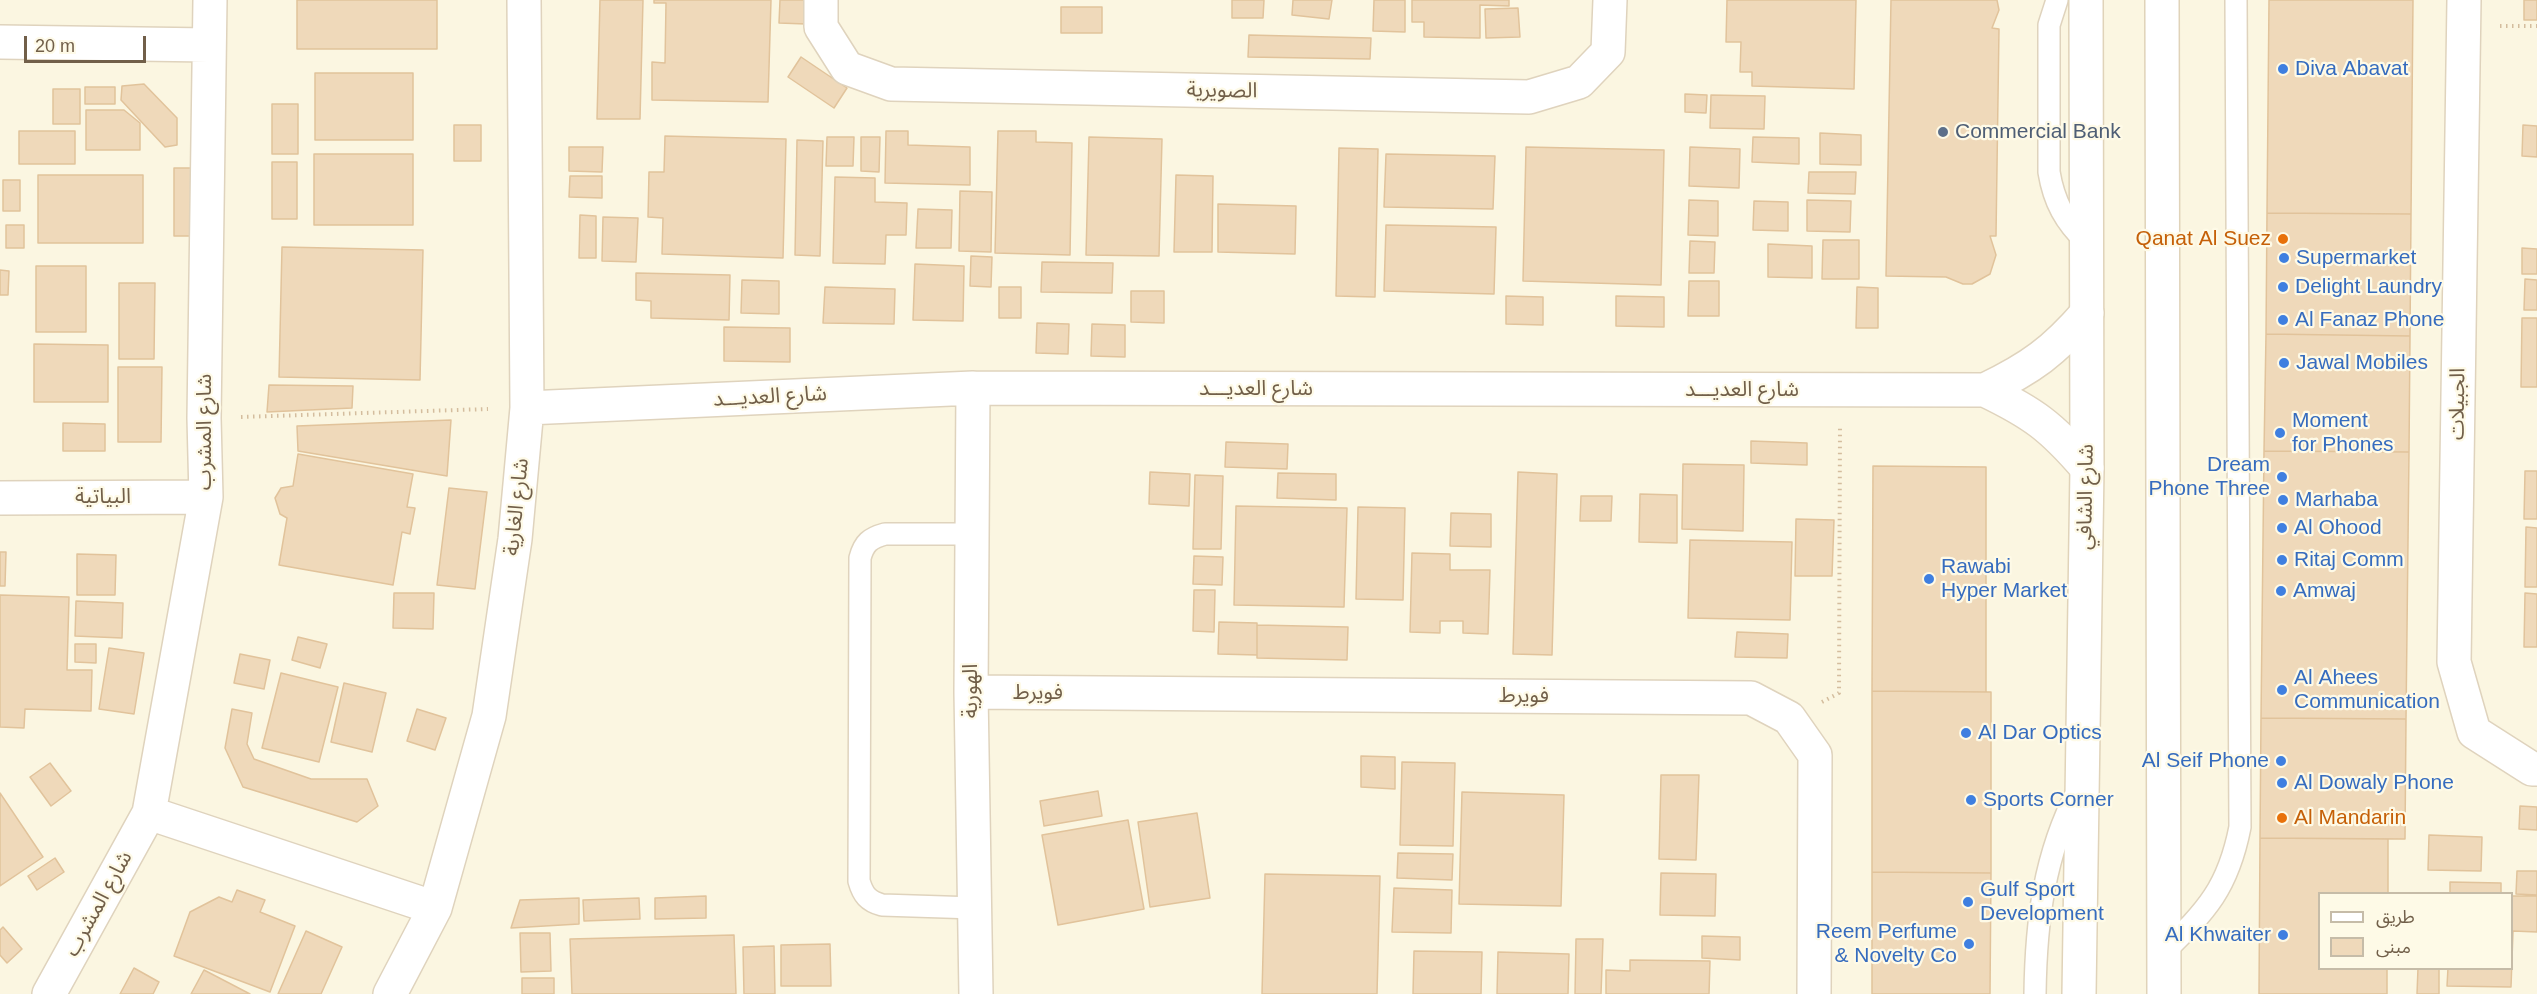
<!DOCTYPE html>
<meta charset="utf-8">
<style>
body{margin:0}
#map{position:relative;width:2537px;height:994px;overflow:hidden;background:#fbf6e1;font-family:Arial,"Noto Sans Arabic",sans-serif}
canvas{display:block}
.legend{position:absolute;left:2318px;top:892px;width:195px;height:78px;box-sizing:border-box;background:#fefae7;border:2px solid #c6bca8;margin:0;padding:8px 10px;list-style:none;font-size:18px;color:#715f49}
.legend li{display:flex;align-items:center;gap:12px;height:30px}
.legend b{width:30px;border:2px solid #c6bca8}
.scale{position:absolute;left:24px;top:36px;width:122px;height:27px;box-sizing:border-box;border:3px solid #715f49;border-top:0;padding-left:8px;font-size:18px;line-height:21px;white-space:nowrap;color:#715f49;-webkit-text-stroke:4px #fefae7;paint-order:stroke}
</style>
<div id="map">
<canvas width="2537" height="994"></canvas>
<ul class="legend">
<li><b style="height:8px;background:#fff"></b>طريق</li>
<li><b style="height:16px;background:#efd9ba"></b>مبنى</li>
</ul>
<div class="scale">20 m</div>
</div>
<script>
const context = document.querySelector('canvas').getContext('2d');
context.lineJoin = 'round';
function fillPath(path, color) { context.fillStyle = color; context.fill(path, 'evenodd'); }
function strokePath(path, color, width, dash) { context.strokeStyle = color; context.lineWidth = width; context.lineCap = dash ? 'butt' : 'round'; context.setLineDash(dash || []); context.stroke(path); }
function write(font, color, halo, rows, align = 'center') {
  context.font = font + ' Arial,"Noto Sans Arabic",sans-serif'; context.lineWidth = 4.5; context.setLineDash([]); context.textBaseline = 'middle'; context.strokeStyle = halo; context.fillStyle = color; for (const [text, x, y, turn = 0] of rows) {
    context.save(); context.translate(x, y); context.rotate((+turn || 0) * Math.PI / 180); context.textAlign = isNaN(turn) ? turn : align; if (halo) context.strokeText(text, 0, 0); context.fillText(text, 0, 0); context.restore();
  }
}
const building = new Path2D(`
 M297,0H437V49H297Z
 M600,0H643L640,119H597Z
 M654,0H771L768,102L652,100V62L665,63L666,3H654Z
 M780,0H806V24L779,23Z
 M1232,0H1264L1263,18H1232Z
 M1293,0H1332L1329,19L1292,15Z
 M1374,0H1405V32L1373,31Z
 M1412,0H1509V6L1480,5V38L1424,37V22H1412Z
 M1727,0H1856L1854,89L1752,86V72H1740L1741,42H1726Z
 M1891,0H1997L1999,10L1992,28L1999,29L1996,236H1990L1996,255L1990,274L1972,284H1963L1946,277L1886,276Z
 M2269,0H2413L2411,214L2267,213Z
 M2524,0H2537V20H2524Z
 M1061,7H1102V33H1061Z
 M1518,8L1520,37L1486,38L1485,9Z
 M1249,35L1371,38L1370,59L1248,57Z
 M801,57L847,88L834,108L788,77Z
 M315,73H413V140H315Z
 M144,84L177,118V145L165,147L121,100L122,86Z
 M85,87H115V104H85Z
 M53,89H80V124H53Z
 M1685,94L1707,95L1706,113L1685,112Z
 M1711,95L1765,96L1764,129L1710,128Z
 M272,104H298V154H272Z
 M86,110H124L140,123V150H86Z
 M454,125H481V161H454Z
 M2523,125L2537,126V157L2522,156Z
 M19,131H75V164H19Z
 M886,131H908V145L970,147V185L885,183Z
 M998,131H1036V142L1072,143L1070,255L995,253Z
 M1820,133L1861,135V165L1820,164Z
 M665,136L786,139L783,258L662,254L663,218L648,217L649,172H664Z
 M827,137H854L853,166H826Z
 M861,137H880L879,172L861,171Z
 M1089,137L1162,139L1159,256L1086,255Z
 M1753,137L1799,138V164L1752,162Z
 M797,140L823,141L820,256L795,255Z
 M569,147H603L602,172L569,171Z
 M1526,147L1664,150L1661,285L1523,281Z
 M1690,147L1740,149L1739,188L1689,186Z
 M1339,148L1378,149L1375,297L1336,296Z
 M314,154H413V225H314Z
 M1386,154L1495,156L1493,209L1384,207Z
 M272,162H297V219H272Z
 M174,168H200V236H174Z
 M1809,172H1856L1855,194L1808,193Z
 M38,175H143V243H38Z
 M1176,175L1213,176L1212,252H1174Z
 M570,176H602V198L569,197Z
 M835,177L875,178V202L907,203L906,235H886L885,264L833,263Z
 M3,180H20V211H3Z
 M960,191L992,192L991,252L959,251Z
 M1689,200L1718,201V236L1688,235Z
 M1807,200L1851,201L1850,232L1807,231Z
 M1754,201L1788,202V231L1753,230Z
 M1218,204L1296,206L1295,254L1218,252Z
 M918,209L952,210L951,248H916Z
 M2267,213L2411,214L2410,336L2266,334Z
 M580,215L596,216V258H579Z
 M603,217L638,218L636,262L602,261Z
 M6,225H24V248H6Z
 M1386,225L1496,227L1494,294L1384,291Z
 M1823,240H1859V279H1822Z
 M1690,241L1715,242L1714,273H1689Z
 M1768,244L1812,246V278L1768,277Z
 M282,247L423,250L420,380L279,377Z
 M2522,248L2537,249V274H2522Z
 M971,256L992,257L991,287L970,286Z
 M1042,262L1113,263L1112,293L1041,292Z
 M915,264L964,266L963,321L913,320Z
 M36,266H86V332H36Z
 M0,270L9,271L8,295H0Z
 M636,273L730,275L729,320L651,318V301L636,300Z
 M2525,279L2537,280V310H2524Z
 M742,280L779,281V314L741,313Z
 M1689,281H1719V316H1688Z
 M119,283H155L154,359H119Z
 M825,287L895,289L894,324L823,323Z
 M999,287H1021V318H999Z
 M1857,287L1878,288V328H1856Z
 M1131,291H1164V323L1131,322Z
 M1506,296L1543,297V325L1506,324Z
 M1616,296L1664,297V327L1616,326Z
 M2522,318H2537V387H2521Z
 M1037,323L1069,324L1068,354L1036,353Z
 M1092,324L1125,325V357L1091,356Z
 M724,327L790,328V362L724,361Z
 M2266,334L2410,336L2409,452L2264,451Z
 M34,344L108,345V402H34Z
 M118,367H162L161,442H118Z
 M269,385L353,386L352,408L267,412Z
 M451,420L447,476L298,451L297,426Z
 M63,423L105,424V451H63Z
 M1751,441L1807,443V465L1751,463Z
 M1226,442L1288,444L1287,469L1225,467Z
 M2264,451L2409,452L2406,719L2261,718Z
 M298,454L413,474L407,507L415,508L410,534L402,532L393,585L279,565L287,518L280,514L275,498L281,488L293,486Z
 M1683,464L1744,465L1743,531L1682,529Z
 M1873,466L1986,467V692L1872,691Z
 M2525,471H2537V519H2524Z
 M1150,472L1190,474L1189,506L1149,504Z
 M1518,472L1557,474L1552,655L1513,654Z
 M1278,473L1336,474V500L1277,498Z
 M1195,475L1223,476L1221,549H1193Z
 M449,488L487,492L475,589L437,585Z
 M1640,494L1677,495V543L1639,542Z
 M1581,496H1612L1611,521H1580Z
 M1236,506L1347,508L1344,607L1234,605Z
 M1358,507L1405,508L1403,600L1356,599Z
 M1451,513L1491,514V547L1450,546Z
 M1796,519L1834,520L1832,576H1795Z
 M2526,527L2537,528V587H2525Z
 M1690,540L1792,542L1790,620L1688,618Z
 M0,552H6L5,586H0Z
 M1412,553L1450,554V570H1490L1488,634L1463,633V621H1440V633L1410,632Z
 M77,554L116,555L115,595H77Z
 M1194,556L1223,557L1222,585L1193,584Z
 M1194,590H1215L1214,632L1193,631Z
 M394,593H434L433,629L393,628Z
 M2525,593L2537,594V647H2524Z
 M0,595L69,597L67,670H92L91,711L25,709L24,728L0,727Z
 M76,601L123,603L122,638L75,636Z
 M1219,622L1257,623V655L1218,654Z
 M1257,625L1348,627L1347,660L1257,658Z
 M1737,632L1788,634L1787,658L1735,657Z
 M298,637L327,644L320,668L292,660Z
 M75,644H96V663L75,662Z
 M109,648L144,653L134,714L99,709Z
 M240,654L270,660L264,689L234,683Z
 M281,673L338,687L319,762L262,748Z
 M344,683L386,693L372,752L331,742Z
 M1872,691L1991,692V873L1872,872Z
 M232,709L252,713L247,744L254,759L311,779H367L378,806L357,822L243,787L225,748Z
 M417,709L446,718L435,750L407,741Z
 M2261,718L2406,719L2405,839L2260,838Z
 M1361,756L1395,757V789L1361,787Z
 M1402,762L1455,763L1453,846L1400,845Z
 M50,763L71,791L51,806L30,777Z
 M1661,775H1699L1696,860L1659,859Z
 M1098,791L1102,816L1044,826L1040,801Z
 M1462,792L1564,795L1561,906L1459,904Z
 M0,793L43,857L0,886Z
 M2520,806L2537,807V830L2519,829Z
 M1197,813L1210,898L1150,907L1138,822Z
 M1128,820L1144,909L1058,925L1042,835Z
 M2429,835L2482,837L2481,871L2428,870Z
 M2260,838L2388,839V894H2320V968H2387V994H2259Z
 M1398,853L1453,854L1452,880L1397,878Z
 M55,858L64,872L37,890L28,876Z
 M2517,871H2537V895L2516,894Z
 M1872,872L1991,873L1990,994H1872Z
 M1661,873L1716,874L1715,916L1660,915Z
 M1265,874L1380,876L1377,994H1262Z
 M2450,882L2501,883V894H2450Z
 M1394,888L1452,890L1451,933L1392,932Z
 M237,890L265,900L260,912L295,926L270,992L174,956L190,912L219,897L232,902Z
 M706,896V918L655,919V898Z
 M2512,896H2537V932L2513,931L2511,987L2447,986L2448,968H2512Z
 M579,898V924L511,928L520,900Z
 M639,898L640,919L584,921L583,900Z
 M3,927L22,949L7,963L0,955V930Z
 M306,931L342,947L321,994H278Z
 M520,933H550L551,971L521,972Z
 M734,935L736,994H572L570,939Z
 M1702,936L1740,937V960L1702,958Z
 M1576,939H1603L1601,994H1575Z
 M830,944L831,986H781V945Z
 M774,946L775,994H744L743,947Z
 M1414,951L1482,952L1481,994H1413Z
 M1498,952L1569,954L1568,994H1497Z
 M1630,960L1710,961L1709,994H1606V970L1630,971Z
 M134,968L159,982L153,994H120Z
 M2418,968H2439V994H2417Z
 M204,970L250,994H191Z
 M522,978H554V994H522Z`);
fillPath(building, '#efd9ba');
strokePath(building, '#e1c39b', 1.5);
const service = new Path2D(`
 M2057,0L2049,25V172C2054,202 2065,222 2087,243
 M972,534H885C870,538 864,543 860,558L859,881C863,895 868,901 882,905L975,908
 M2164,952C2207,910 2228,888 2240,827L2236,0
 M2035,994C2036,921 2044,855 2078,790`);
const minor = new Path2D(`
 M821,0V27L847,68L891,84L1529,97L1579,82L1608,52L1610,0
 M2464,0L2454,662L2474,732L2532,769H2537
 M0,42L209,45
 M973,388L971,692L976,994
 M1985,390C2031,368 2054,351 2087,313
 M527,408L973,388L1985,390C2033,413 2052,427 2087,468
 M0,498L206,497
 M971,692L1751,698L1789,718L1815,755L1814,994
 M149,813L435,908
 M49,994L149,813L206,497L204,418L210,0
 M390,994L435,908L489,716L515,539L527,408L524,0`);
const secondary = new Path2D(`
 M2162,0L2164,994
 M2079,994L2087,468L2086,0`);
strokePath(service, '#dfd3bd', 24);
strokePath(minor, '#dfd3bd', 36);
strokePath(secondary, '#e0d3b9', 36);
strokePath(new Path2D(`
 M2500,26H2537
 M241,417L488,409
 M1822,702L1839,693L1840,426`), '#d4bd9e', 4, [1.5, 4.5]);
strokePath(service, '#fff', 21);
strokePath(minor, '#fff', 33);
strokePath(secondary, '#fff', 33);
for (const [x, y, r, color] of [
 [2283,69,6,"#3f7fe0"],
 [1943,132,6,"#5c6f8a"],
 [2283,239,6,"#e8710a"],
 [2284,258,6,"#3f7fe0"],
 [2283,287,6,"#3f7fe0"],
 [2283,320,6,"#3f7fe0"],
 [2284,363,6,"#3f7fe0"],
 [2280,433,6,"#3f7fe0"],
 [2282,477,6,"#3f7fe0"],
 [2283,500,6,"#3f7fe0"],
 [2282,528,6,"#3f7fe0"],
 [2282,560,6,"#3f7fe0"],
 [1929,579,6,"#3f7fe0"],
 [2281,591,6,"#3f7fe0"],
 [2282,690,6,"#3f7fe0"],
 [1966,733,6,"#3f7fe0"],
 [2281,761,6,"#3f7fe0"],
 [2282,783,6,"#3f7fe0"],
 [1971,800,6,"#3f7fe0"],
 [2282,818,6,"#e8710a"],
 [1968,902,6,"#3f7fe0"],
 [2283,935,6,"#3f7fe0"],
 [1969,944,6,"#3f7fe0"]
]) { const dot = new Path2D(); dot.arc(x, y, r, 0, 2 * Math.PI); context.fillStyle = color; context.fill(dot); strokePath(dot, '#fefae7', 2); }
write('21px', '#366cbe', '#fefae7', [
 ["Diva Abavat",2295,69],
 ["Supermarket",2296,258],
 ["Delight Laundry",2295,287],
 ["Al Fanaz Phone",2295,320],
 ["Jawal Mobiles",2296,363],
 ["Moment",2292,421],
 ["for Phones",2292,445],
 ["Dream",2270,465,"right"],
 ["Phone Three",2270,489,"right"],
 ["Marhaba",2295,500],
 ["Al Ohood",2294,528],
 ["Ritaj Comm",2294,560],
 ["Rawabi",1941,567],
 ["Hyper Market",1941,591],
 ["Amwaj",2293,591],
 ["Al Ahees",2294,678],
 ["Communication",2294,702],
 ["Al Dar Optics",1978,733],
 ["Al Seif Phone",2269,761,"right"],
 ["Al Dowaly Phone",2294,783],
 ["Sports Corner",1983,800],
 ["Gulf Sport",1980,890],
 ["Development",1980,914],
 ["Reem Perfume",1957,932,"right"],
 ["& Novelty Co",1957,956,"right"],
 ["Al Khwaiter",2271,935,"right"]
], 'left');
write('21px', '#715f49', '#fefae7', [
 ["الصويرية",1222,91,1],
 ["شارع العديـــد",1256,389],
 ["شارع العديـــد",1742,390],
 ["شارع العديـــد",770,397,-3],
 ["الجبيلات",2458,404,-89],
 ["شارع المشرب",205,432,-90],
 ["البياتية",103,497],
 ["شارع الشافي",2086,497,-89],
 ["شارع الغارية",517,507,-84],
 ["الهورية",971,691,-90],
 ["فويرط",1038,693],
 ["فويرط",1524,696],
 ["شارع المشرب",99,904,-61]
]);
write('21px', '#4e5e75', '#fefae7', [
 ["Commercial Bank",1955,132]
], 'left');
write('21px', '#c56008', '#fefae7', [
 ["Qanat Al Suez",2271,239],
 ["Al Mandarin",2294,818,"left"]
], 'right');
</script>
